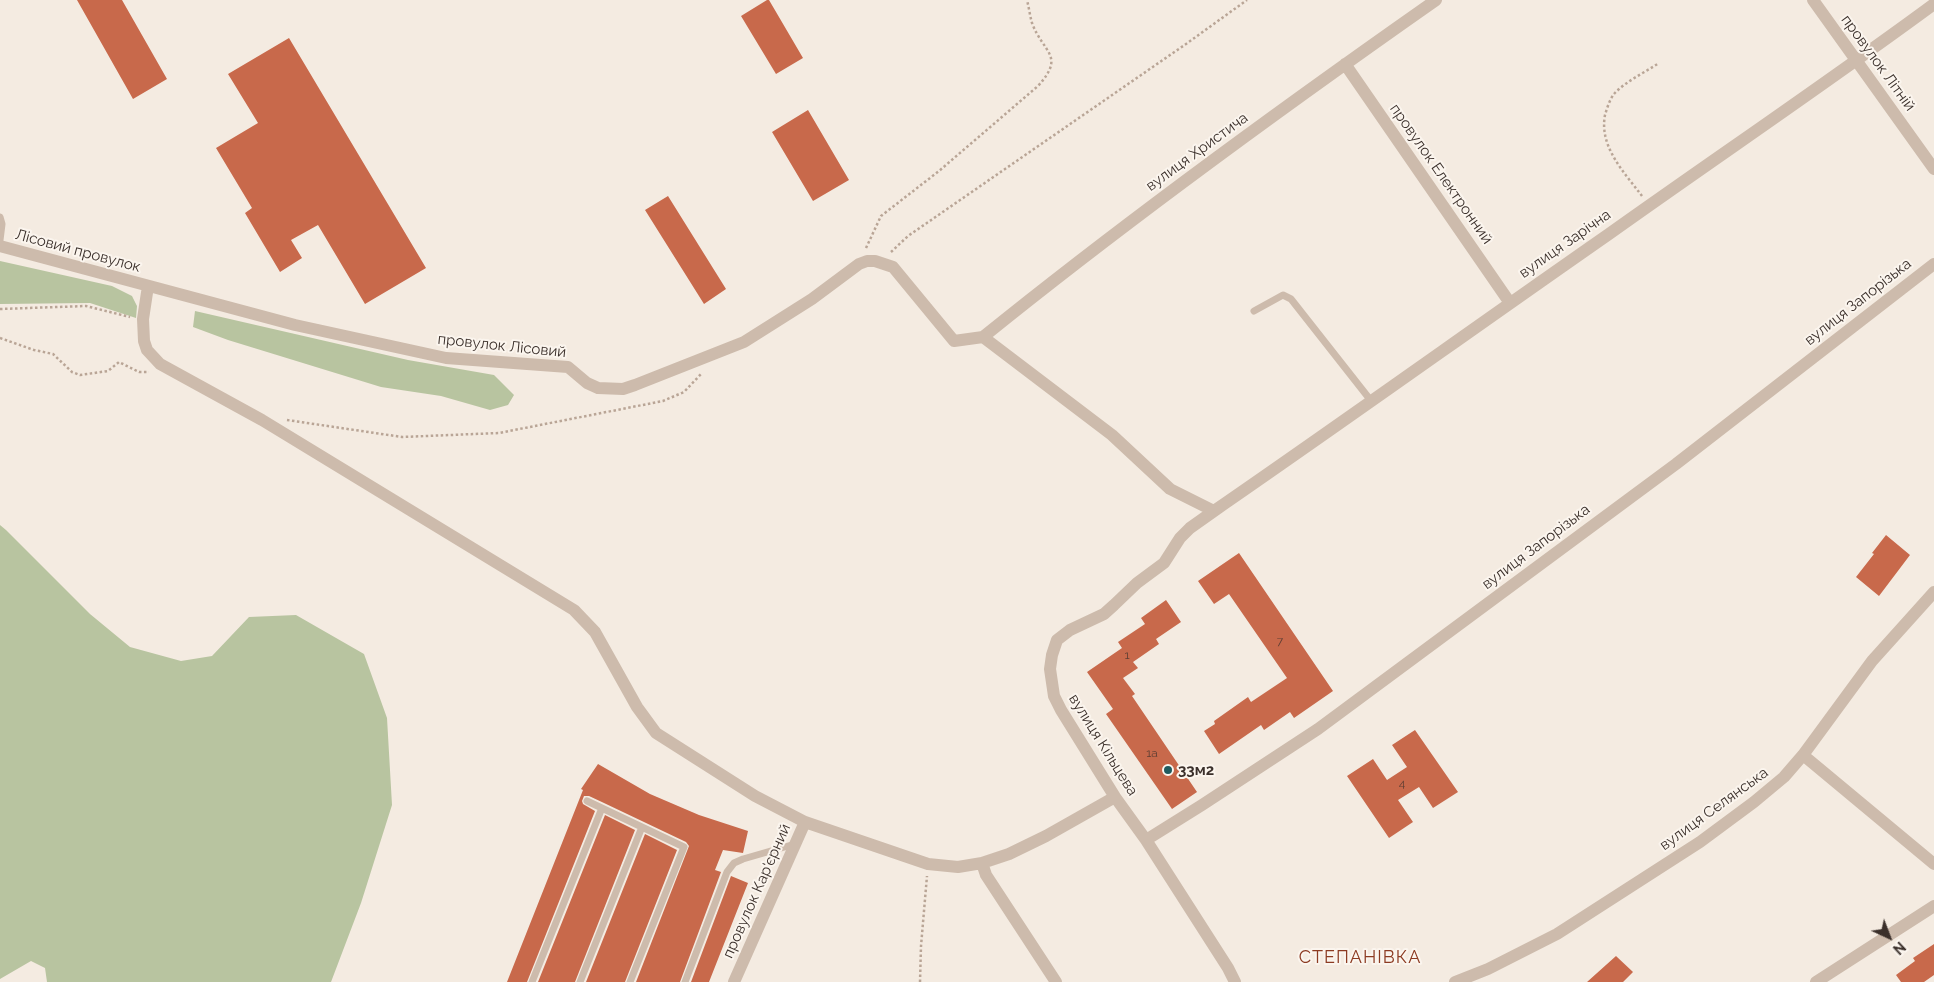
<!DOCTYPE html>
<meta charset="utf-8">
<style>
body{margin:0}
#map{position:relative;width:1934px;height:982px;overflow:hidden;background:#f4ebe1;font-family:Raleway,sans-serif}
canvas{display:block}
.north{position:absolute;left:1864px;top:912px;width:50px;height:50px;-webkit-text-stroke:4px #fbf5ee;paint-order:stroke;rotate:137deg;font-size:14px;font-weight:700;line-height:20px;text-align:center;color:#3b302b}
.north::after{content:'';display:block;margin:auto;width:18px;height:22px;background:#3b302b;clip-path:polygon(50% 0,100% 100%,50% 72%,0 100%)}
</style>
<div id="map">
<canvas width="1934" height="982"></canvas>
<div class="north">N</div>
</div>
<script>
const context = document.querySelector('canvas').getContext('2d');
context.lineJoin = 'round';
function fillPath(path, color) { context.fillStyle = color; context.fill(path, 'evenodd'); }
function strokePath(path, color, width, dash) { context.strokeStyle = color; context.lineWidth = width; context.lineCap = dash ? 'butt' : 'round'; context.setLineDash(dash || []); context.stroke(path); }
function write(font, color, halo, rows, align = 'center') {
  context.font = font + ' Raleway,sans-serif'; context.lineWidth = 4; context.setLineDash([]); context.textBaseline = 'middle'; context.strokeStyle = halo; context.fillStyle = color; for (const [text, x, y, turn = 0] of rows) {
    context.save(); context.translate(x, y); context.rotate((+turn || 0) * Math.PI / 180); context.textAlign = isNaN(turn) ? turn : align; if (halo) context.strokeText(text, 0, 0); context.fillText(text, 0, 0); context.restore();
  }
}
fillPath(new Path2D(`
 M0,261L112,286L132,296L137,306L136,318L90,303L0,304Z
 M195,311L408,360L494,375L514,395L508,405L490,410L441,396L381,387L228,340L193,327Z
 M0,525L6,530L90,614L130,647L181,661L212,656L249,617L296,615L364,654L387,718L392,805L361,903L331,982H47L45,968L31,961L0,979Z`), '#b8c4a0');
fillPath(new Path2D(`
 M77,0H122L167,79L133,99Z
 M767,0H769L803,58L776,74L741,16Z
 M289,38L426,268L365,304L318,225L291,240L302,258L280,272L245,213L252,208L216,148L258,123L228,74Z
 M808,110L849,180L813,201L772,132Z
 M668,196L726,289L704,304L645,210Z
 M1886,535L1910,555L1879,596L1856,577L1874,554L1872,553Z
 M1239,553L1333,691L1294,718L1290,712L1264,730L1261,725L1219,754L1204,731L1215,724L1214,721L1248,697L1251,702L1287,678L1229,594L1214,604L1198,581Z
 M1166,600L1181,622L1156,639L1159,644L1133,662L1138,668L1123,678L1135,694L1132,696L1197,792L1172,809L1106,714L1113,709L1087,672L1122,648L1118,642L1145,624L1141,618Z
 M1415,730L1458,792L1433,808L1419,787L1398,800L1413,822L1389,838L1347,776L1373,759L1387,780L1407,767L1392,745Z
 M598,764L650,794L699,815L748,831L743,853L723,850L715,870L721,872L680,982H636L689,846L686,842L604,803L589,796H584L582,801L583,804L595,811L527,982H507L583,790L581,789Z
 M605,815L635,830L575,982H538Z
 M645,834L677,850L625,982H586Z
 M731,876L748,883L709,982H691Z
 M1934,944V975L1924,982H1901L1896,975L1915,961L1913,958Z
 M1616,956L1633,972L1623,982H1587Z`), '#c8694b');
strokePath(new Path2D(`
 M1642,196C1624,172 1599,147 1605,115C1607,108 1610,99 1614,94C1626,81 1644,73 1659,63
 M866,248L881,216L939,171L1038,86C1066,55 1043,53 1032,23C1030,16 1029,8 1027,0
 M891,252L908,236L1186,44L1247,0
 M0,309L86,306L130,317
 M0,338L34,350L53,354L72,372L80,375L108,371L119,362L139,372H149
 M287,420L402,437L499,433L663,401L684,392L702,373
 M920,982L921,946L927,876`), '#b9a596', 2.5, [2.5, 2.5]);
strokePath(new Path2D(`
 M0,217L2,224L0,240
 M1254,311L1283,295L1291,299L1372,402
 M587,801L684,847L630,982
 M532,982L602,808
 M580,982L642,827
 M685,982L727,872L734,863L743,859L795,844`), '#cdbbac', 7);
strokePath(new Path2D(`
 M1813,0L1934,169
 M1345,64L1510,303
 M0,246L295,325L446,358L568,367L587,383L598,388L623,389L635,385L744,342L812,299L859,264L867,261H875L893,267L954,341L983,337L1112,435L1170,489L1214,511
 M148,286L143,319L144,341L147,350L160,364L262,420L574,610L595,632L637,707L656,733L755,796L805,822L928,864L958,867L982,863L1009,854L1046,836L1115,797
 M983,337C1129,219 1282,108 1436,0
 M1803,755L1934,864
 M1146,840L1202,805L1318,729L1676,464L1934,264
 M982,863L986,875L1056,982
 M734,982L805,822
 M1235,982L1228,968L1146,840L1115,797L1061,710L1054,696L1050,669L1052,655L1057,640L1070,630L1104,614L1114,605L1137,583L1164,563L1180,538L1190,528L1214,511C1346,420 1477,326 1609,234C1717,157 1827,83 1934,4
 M1455,982L1488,969L1557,934L1700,842L1754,802L1784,777L1803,755L1872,661L1934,592
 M1816,982L1934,906`), '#cdbbac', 12);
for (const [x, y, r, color] of [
 [1168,770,5,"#1f5a5e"]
]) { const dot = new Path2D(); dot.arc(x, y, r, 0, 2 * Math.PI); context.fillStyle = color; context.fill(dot); strokePath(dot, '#fbf5ee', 2); }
write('12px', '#5e3e33', null, [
 ["7",1280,641],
 ["1",1127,655],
 ["1а",1152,753],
 ["4",1402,783]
]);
write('15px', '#3b302b', '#fbf5ee', [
 ["провулок Літній",1878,63,54],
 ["вулиця Христича",1197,152,-36],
 ["провулок Електронний",1441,174,55],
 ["вулиця Зарічна",1565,244,-35],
 ["Лісовий провулок",78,251,15],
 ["вулиця Запорізька",1858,302,-38],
 ["провулок Лісовий",502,346,6],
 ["вулиця Запорізька",1536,547,-37],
 ["вулиця Кільцева",1103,745,58],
 ["вулиця Селянська",1714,809,-36],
 ["провулок Кар'єрний",757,891,-66]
]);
write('bold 15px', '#3b302b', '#fbf5ee', [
 ["33м2",1178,770]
], 'left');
context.letterSpacing = '1px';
write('18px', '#8c3b22', '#fbf5ee', [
 ["СТЕПАНІВКА",1360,958]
]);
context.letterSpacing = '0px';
</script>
